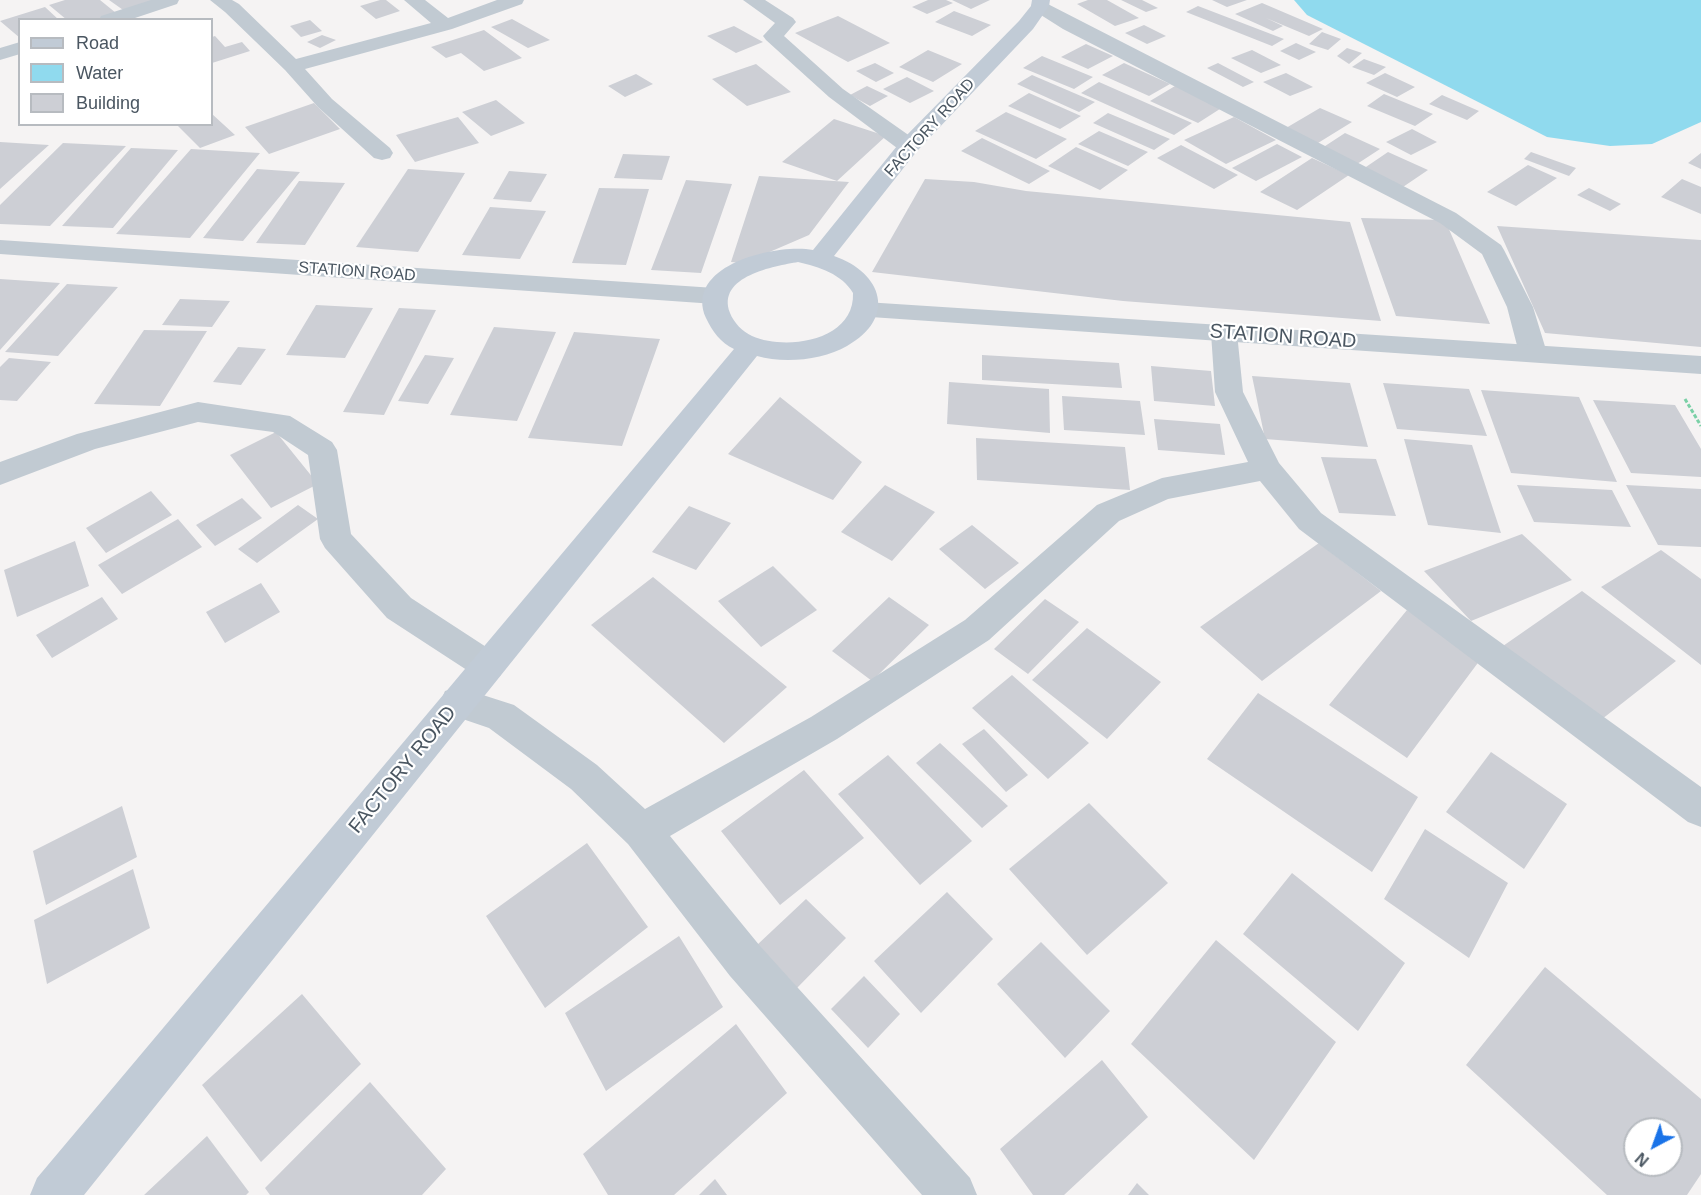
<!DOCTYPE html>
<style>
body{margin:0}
#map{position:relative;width:1701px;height:1195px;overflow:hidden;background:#f5f3f3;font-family:Arial,sans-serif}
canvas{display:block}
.legend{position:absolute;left:18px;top:18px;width:195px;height:108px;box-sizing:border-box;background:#fff;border:2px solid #b7bbc0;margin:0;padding:8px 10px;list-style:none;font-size:18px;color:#4a5661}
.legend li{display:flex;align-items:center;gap:12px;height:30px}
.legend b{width:30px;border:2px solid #b7bbc0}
.north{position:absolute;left:1623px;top:1117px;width:60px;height:60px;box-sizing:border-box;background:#fff;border:2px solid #b7bbc0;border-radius:50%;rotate:221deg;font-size:16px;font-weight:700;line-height:24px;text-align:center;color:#4a5661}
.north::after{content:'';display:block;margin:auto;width:21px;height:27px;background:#1a73e8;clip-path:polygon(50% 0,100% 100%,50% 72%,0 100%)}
</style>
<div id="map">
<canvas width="1701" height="1195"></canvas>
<ul class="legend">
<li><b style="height:8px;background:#c1cbd6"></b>Road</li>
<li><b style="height:16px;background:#90daee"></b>Water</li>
<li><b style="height:16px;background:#cdcfd5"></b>Building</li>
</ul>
<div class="north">N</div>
</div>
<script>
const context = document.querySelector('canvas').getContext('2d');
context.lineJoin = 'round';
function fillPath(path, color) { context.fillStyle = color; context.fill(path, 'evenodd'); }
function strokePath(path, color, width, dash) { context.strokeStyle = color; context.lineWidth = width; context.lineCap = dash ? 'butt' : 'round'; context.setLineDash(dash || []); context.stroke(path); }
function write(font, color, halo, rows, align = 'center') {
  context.font = font + ' Arial,sans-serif'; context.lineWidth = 4.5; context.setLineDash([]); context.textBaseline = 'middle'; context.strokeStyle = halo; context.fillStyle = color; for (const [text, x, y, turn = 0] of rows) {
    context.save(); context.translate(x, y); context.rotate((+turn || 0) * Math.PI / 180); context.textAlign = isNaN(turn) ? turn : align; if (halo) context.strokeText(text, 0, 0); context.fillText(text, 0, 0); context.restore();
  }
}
fillPath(new Path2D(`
 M1294,0H1701V122L1652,144L1610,146L1547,137L1307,15Z`), '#90daee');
fillPath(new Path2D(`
 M65,0H100L116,13L96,20H67L49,5Z
 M109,0H161L126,12Z
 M380,0H386L400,11L376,19L360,6Z
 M928,0H946L953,3L927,14L912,7Z
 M952,0H990L971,9Z
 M1088,0H1107L1139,18L1115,26L1077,4Z
 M1121,0H1142L1158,8L1146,12Z
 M1212,0H1247L1227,7Z
 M1262,3L1323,29L1309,36L1266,18L1283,26L1273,31L1235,14Z
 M1198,6L1284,39L1272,46L1186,12Z
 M45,7L59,20H20V38L0,21Z
 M954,11L991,25L972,36L935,22Z
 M838,16L890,43L848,62L795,33Z
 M512,19L550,40L528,48L491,27Z
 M310,20L322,31L301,37L290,26Z
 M1144,25L1166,36L1147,44L1125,33Z
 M734,26L763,42L736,53L707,36Z
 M484,30L522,58L484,71L461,53L446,58L431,47Z
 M1322,32L1341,39L1328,50L1309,44Z
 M322,35L336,40L320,48L307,42Z
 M215,36L225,47L242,42L250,51L212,63V37Z
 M1296,43L1316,52L1299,60L1280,51Z
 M1086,44L1113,56L1088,69L1061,57Z
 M1347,48L1362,53L1349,64L1337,56Z
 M928,50L962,64L933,82L899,67Z
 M1252,50L1281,65L1261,73L1231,58Z
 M1042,56L1093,77L1074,89L1023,68Z
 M1364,59L1386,67L1374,75L1352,67Z
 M875,63L894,73L876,82L856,71Z
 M1124,63L1170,84L1149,96L1102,75Z
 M1218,63L1254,82L1243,87L1207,68Z
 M756,64L791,92L747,106L712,79Z
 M1286,73L1313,87L1290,96L1263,82Z
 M1385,73L1415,87L1397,97L1366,83Z
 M636,74L653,84L625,97L608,86Z
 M1032,75L1095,102L1079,112L1017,84Z
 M907,77L934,91L910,103L883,89Z
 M1099,82L1192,123L1174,135L1081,93Z
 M867,86L888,96L870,106L850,95Z
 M1175,86L1223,107L1198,123L1150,101Z
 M1029,93L1081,116L1060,129L1008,106Z
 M1384,94L1433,114L1415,126L1367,106Z
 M1442,95L1479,111L1467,120L1429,104Z
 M496,100L525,123L491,136L462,112Z
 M314,103L340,129L269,154L245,127Z
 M1320,108L1352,122L1318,143L1286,128Z
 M1006,112L1067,139L1036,159L975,131Z
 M1108,113L1170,139L1154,150L1093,123Z
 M212,114L235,135L200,148L176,124H212Z
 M458,117L479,143L415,162L396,135Z
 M1234,117L1276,140L1226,164L1184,140Z
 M834,119L886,136L837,181L782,162Z
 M1412,129L1437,142L1411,155L1386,142Z
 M1099,131L1148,152L1128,166L1078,144Z
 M1345,133L1380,149L1354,166L1319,150Z
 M982,138L1050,171L1029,184L961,151Z
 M0,142L49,145L0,189Z
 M63,143L126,146L50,226L0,224V205Z
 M1277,144L1302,157L1256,181L1232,168Z
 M1181,145L1238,175L1214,189L1157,158Z
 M1076,147L1128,170L1100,190L1048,166Z
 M131,148L178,150L113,228L62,226Z
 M191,149L260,153L190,238L116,234Z
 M1388,152L1428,170L1400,189L1360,171Z
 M1531,152L1576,168L1569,176L1524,159Z
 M1701,153V169L1688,163Z
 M623,154L670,156L662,180L614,178Z
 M1312,158L1349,175L1297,210L1260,192Z
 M1528,165L1557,178L1516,206L1487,192Z
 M257,169L300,172L243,241L203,238Z
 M408,169L465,173L418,252L356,247Z
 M509,171L547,174L531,202L493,199Z
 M759,176L849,182L809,235L744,263L731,262Z
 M925,179L974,182L1026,191L1350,222L1381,321L1123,301L872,272Z
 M1682,179L1701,187V214L1661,197Z
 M686,180L732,184L701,273L651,270Z
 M299,181L345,183L305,245L256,243Z
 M599,188L649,189L626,265L572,263Z
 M1589,188L1621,204L1610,211L1577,195Z
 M490,207L546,211L520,259L462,255Z
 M1361,218L1445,220L1490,324L1396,316Z
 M1497,226L1701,240V347L1545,333Z
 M0,279L60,283L0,350Z
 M67,284L118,287L58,356L5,352Z
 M180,299L230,301L212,327L162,325Z
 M316,305L373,308L345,358L286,355Z
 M399,308L436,310L384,415L343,412Z
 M494,327L556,332L517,421L450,415Z
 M144,330L207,331L160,406L94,404Z
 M574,332L660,339L622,446L528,438Z
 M238,347L266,349L241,385L213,382Z
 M425,355L454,358L428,404L398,401Z
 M982,355L1119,363L1122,388L982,380Z
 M9,358L51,362L17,401L0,400V367Z
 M1151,366L1211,371L1215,406L1154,401Z
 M1252,376L1350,383L1368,447L1265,439Z
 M949,382L1049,389L1050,433L947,424Z
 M1383,383L1469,389L1487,436L1397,429Z
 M1481,390L1579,397L1617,482L1511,473Z
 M1062,396L1140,401L1145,435L1064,430Z
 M780,397L862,462L833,500L728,454Z
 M1593,400L1675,405L1701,449V477L1631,473Z
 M1154,419L1220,424L1225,455L1158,450Z
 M276,432L318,484L271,508L230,455Z
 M976,438L1125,447L1130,490L977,480Z
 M1404,439L1472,445L1501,533L1428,525Z
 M1321,457L1376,459L1396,516L1339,513Z
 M885,485L935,512L892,561L841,532Z
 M1517,485L1612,490L1631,527L1534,522Z
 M1626,485L1701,489V547L1658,545Z
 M151,491L172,515L106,553L86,528Z
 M242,498L262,518L215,546L196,525Z
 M298,505L318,519L257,563L238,549Z
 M689,506L731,523L696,570L652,552Z
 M178,519L202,547L122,594L98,565Z
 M972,525L1019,563L985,589L939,549Z
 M1522,534L1572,580L1471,621L1424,571Z
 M75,541L89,586L17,617L4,570Z
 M1319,543L1381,591L1262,681L1200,627Z
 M1661,550L1701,579V665L1601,587Z
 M773,566L817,610L761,647L718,601Z
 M653,577L787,687L724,743L591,625Z
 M261,583L280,612L225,643L206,612Z
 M1582,591L1676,661L1597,723L1503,646Z
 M102,597L118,619L52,658L36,635Z
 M889,597L929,625L872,681L832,651Z
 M1045,599L1079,622L1028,674L994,649Z
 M1407,610L1483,656L1407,758L1329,705Z
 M1087,628L1161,682L1107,739L1032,680Z
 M1012,675L1089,743L1048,779L972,708Z
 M1258,693L1418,797L1372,872L1207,759Z
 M984,729L1028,775L1006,792L962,744Z
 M940,743L1008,806L982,828L916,763Z
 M1491,752L1567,804L1524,869L1446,812Z
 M888,755L972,841L920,885L838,794Z
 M804,770L864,838L780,905L721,831Z
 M1089,803L1168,883L1087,955L1009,869Z
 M122,806L137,857L46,905L33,851Z
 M1425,829L1508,883L1469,958L1384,899Z
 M587,843L648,927L545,1008L486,916Z
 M133,869L150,928L47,984L34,920Z
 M1292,873L1405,963L1358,1031L1243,934Z
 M947,892L993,939L921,1013L874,961Z
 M806,899L846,938L797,988L757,945Z
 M679,936L723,1007L606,1091L565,1013Z
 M1216,940L1336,1042L1254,1160L1131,1044Z
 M1041,942L1110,1011L1065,1058L997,984Z
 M1545,967L1701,1099V1174L1687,1195H1607L1466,1065ZM1635,1129H1671V1165H1635Z
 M864,976L900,1014L868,1048L831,1009Z
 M302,994L361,1064L261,1162L202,1085Z
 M736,1024L787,1093L674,1195H608L583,1154Z
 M1102,1060L1148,1117L1064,1195H1033L1000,1149Z
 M370,1082L446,1169L422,1195H270L265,1188Z
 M207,1136L249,1192L246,1195H144Z
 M715,1179L727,1195H699Z
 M1137,1183L1149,1195H1128Z`), '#cdcfd5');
strokePath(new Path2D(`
 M1685,399L1701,426`), '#7ad0a6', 3, [4, 2]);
fillPath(new Path2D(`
 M151,0H179L177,4L129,20H99L101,16Z
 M210,0H232L239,4L296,59L431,23L404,0H425L448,18L497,0H524L522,4L452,29L305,69L332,99L390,148L393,153L390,158L382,160L374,158L318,107L285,70L225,12Z
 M743,0H765L793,18L796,22L784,36L843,89L917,141L920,146L917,151L909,153L901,151L829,97L766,40L763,36L775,23Z
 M1040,0L1456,213L1501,245L1504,250L1533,307L1547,353L1543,359L1533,362L1523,359L1519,353L1507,307L1482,254L1440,223L1063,29L1033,10L1031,6L1033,2Z
 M20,42V54L0,60V48Z
 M1224,324L1233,327L1237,333L1243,392L1279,463L1321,513L1701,787V827L1688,822L1299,529L1260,481L1168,499L1119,521L989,640L837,739L670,836L760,946L970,1178L977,1195H922L730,976L628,844L571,789L489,728L445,713L440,702L445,691L458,687L514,705L597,765L645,809L811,717L965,620L1097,505L1162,478L1248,462L1215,392L1211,333L1215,327Z
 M198,402L290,416L332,442L337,450L351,534L411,598L500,656L505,666L500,676L488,681L476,676L387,618L325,548L320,539L308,455L273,432L198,422L95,449L0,485V462L77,434Z`), '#c1cad2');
fillPath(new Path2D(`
 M0,240L715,288L724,290L728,296L724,302L715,304L0,254Z
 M865,302L1701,356V374L856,316L852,310L856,304Z`), '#c1cad2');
fillPath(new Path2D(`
 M1032,0H1050L1049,6L1033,29L917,151L834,256C883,273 897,318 847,346C823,360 784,364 757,356L84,1195H30L37,1178L734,349C721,343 712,331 706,318C683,265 777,243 813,250L901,141L1019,21L1031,6ZM798,262C819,267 842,274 853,293C855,341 786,351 752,336C742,331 734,323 730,313C716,276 775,266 798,262Z`), '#c1cbd6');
write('16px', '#4a5661', '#fff', [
 ["FACTORY ROAD",930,128,-48],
 ["STATION ROAD",357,272,4]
]);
write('20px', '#4a5661', '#fff', [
 ["STATION ROAD",1283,337,4],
 ["FACTORY ROAD",403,770,-51]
]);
</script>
